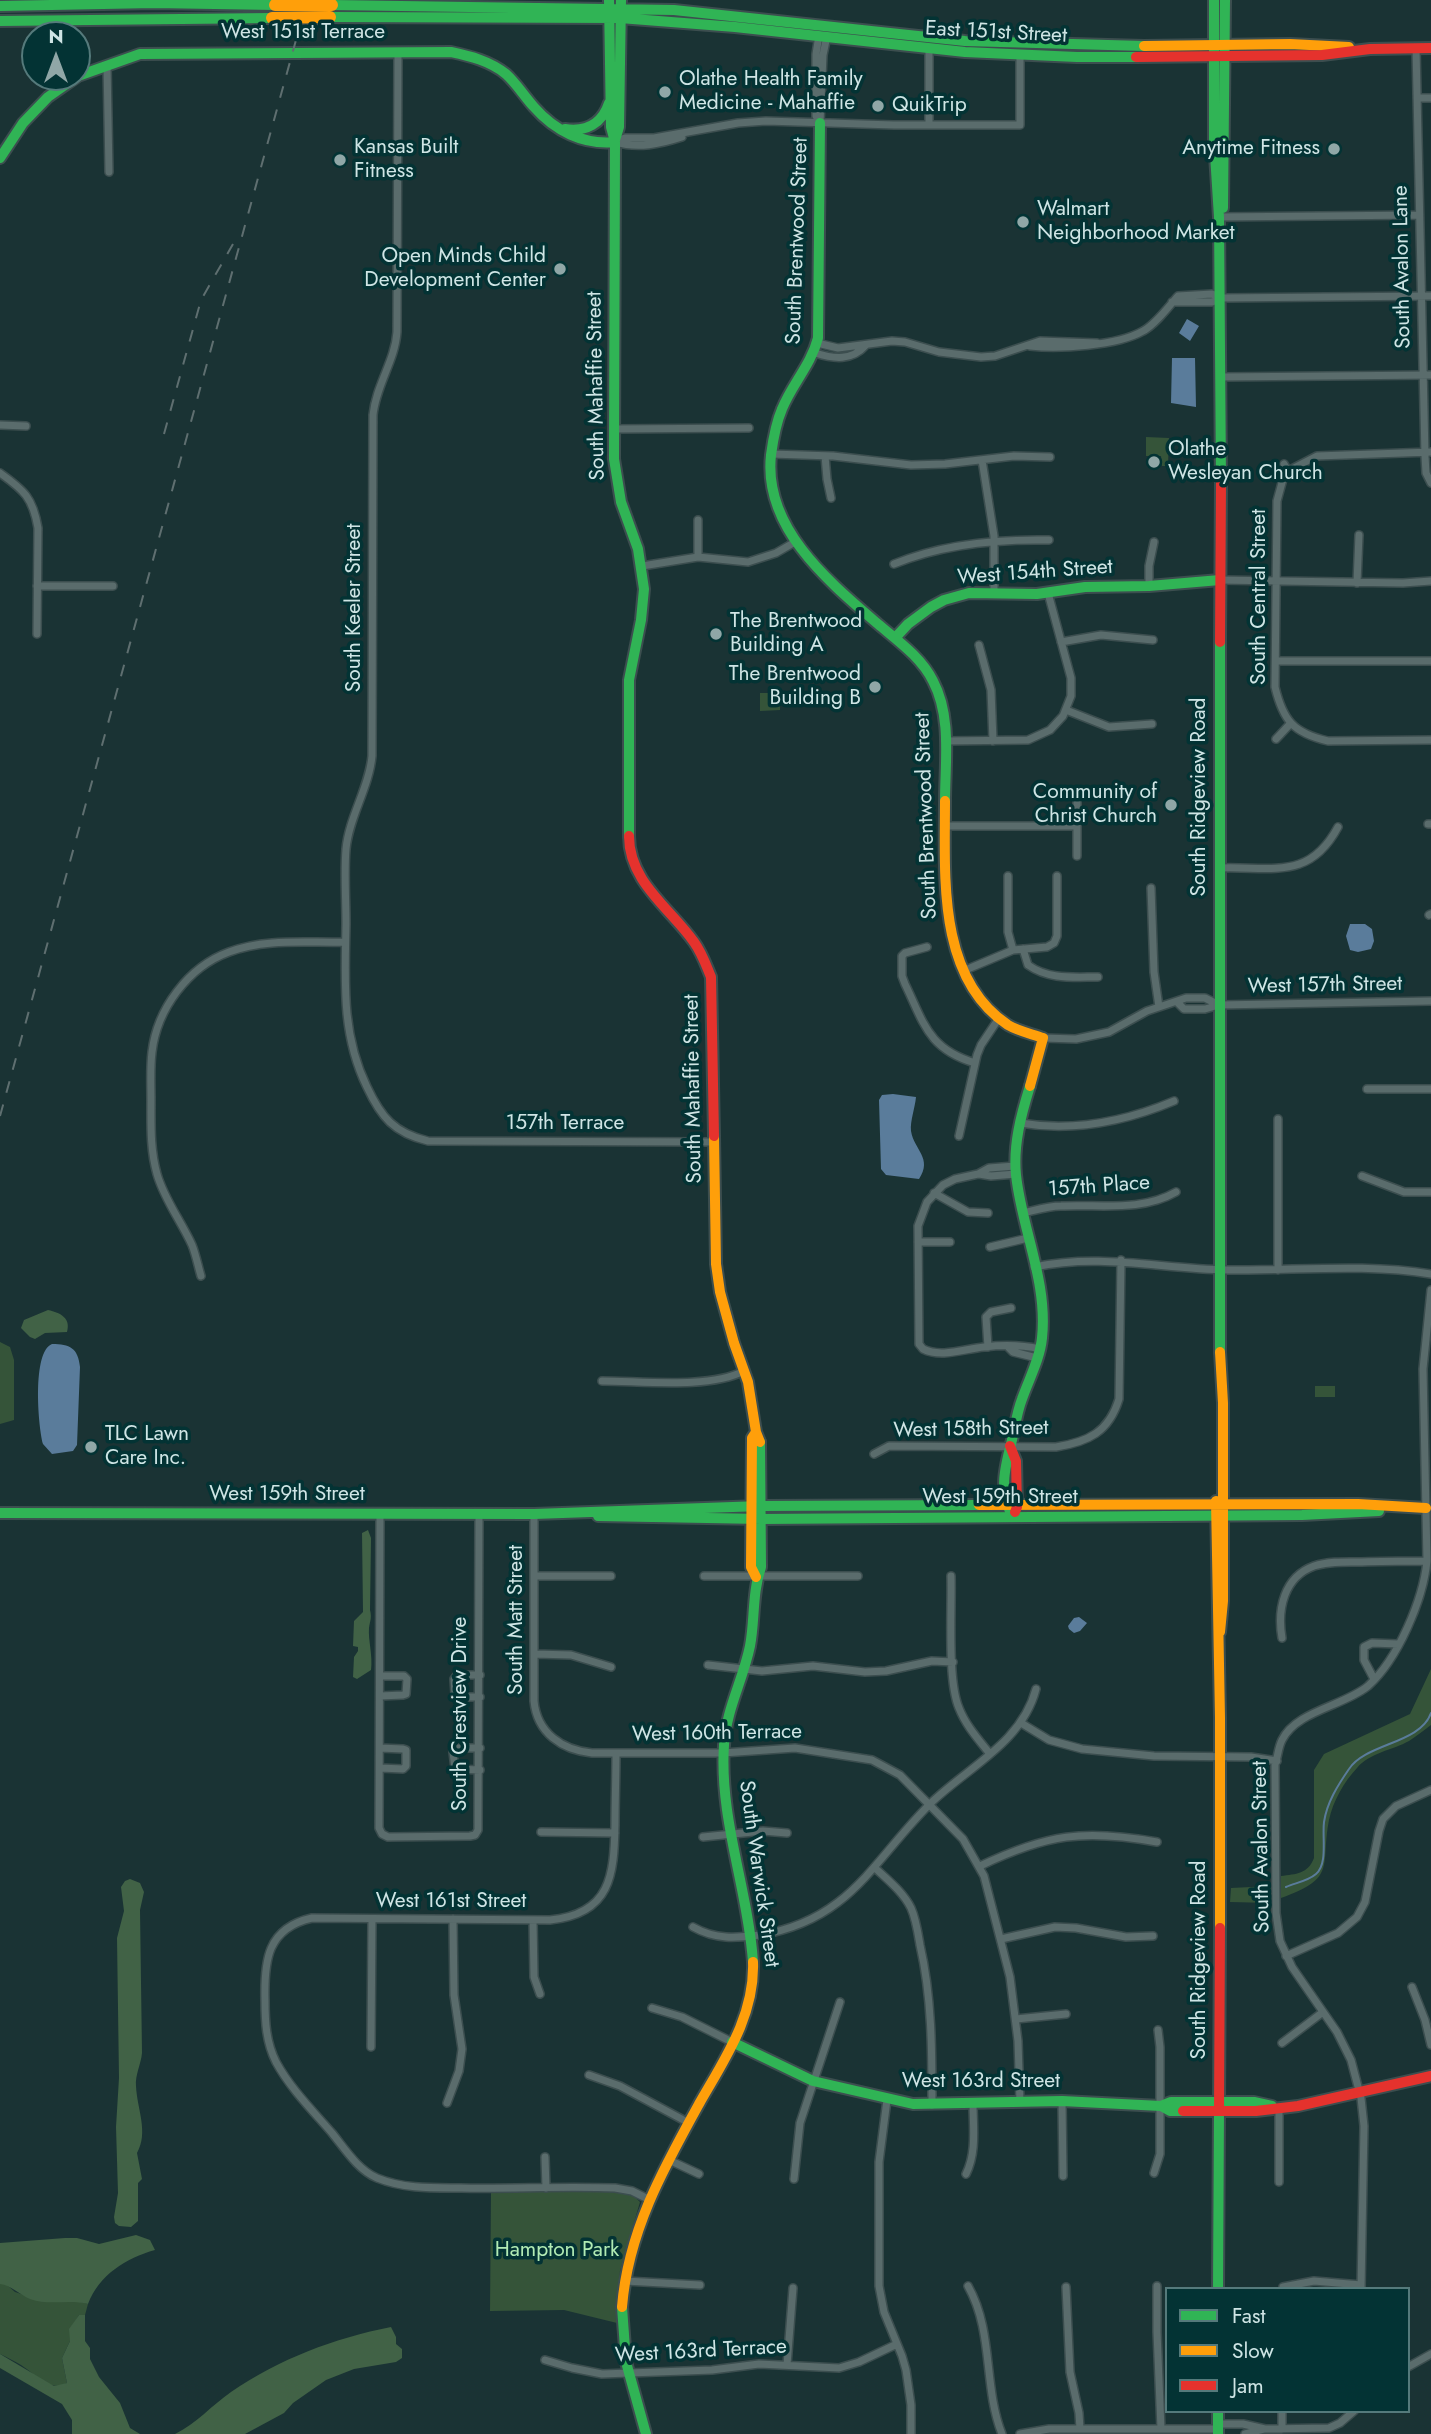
<!DOCTYPE html>
<style>
body{margin:0}
#map{position:relative;width:1431px;height:2434px;overflow:hidden;background:#1a3334;font-family:Jost,sans-serif}
canvas{display:block}
.legend{position:absolute;left:1165px;top:2287px;width:245px;height:126px;box-sizing:border-box;background:#033334;border:2px solid #557a7b;margin:0;padding:9px 12px;list-style:none;font-size:21px;color:#cfe5e5}
.legend li{display:flex;align-items:center;gap:14px;height:35px}
.legend b{width:35px;border:2px solid #557a7b}
.north{position:absolute;left:21px;top:21px;width:70px;height:70px;box-sizing:border-box;background:#033334;border:2px solid #557a7b;border-radius:50%;rotate:0deg;font-size:19px;font-weight:700;line-height:28px;text-align:center;color:#cfe5e5}
.north::after{content:'';display:block;margin:auto;width:24px;height:32px;background:#90a7a7;clip-path:polygon(50% 0,100% 100%,50% 72%,0 100%)}
</style>
<div id="map">
<canvas width="1431" height="2434"></canvas>
<ul class="legend">
<li><b style="height:9px;background:#30b455"></b>Fast</li>
<li><b style="height:9px;background:#ff9f0a"></b>Slow</li>
<li><b style="height:9px;background:#e5322d"></b>Jam</li>
</ul>
<div class="north">N</div>
</div>
<script>
const context = document.querySelector('canvas').getContext('2d');
context.lineJoin = 'round';
function fillPath(path, color) { context.fillStyle = color; context.fill(path, 'evenodd'); }
function strokePath(path, color, width, dash) { context.strokeStyle = color; context.lineWidth = width; context.lineCap = dash ? 'butt' : 'round'; context.setLineDash(dash || []); context.stroke(path); }
function write(font, color, halo, rows, align = 'center') {
  context.font = font + ' Jost,sans-serif'; context.lineWidth = 7; context.setLineDash([]); context.textBaseline = 'middle'; context.strokeStyle = halo; context.fillStyle = color; for (const [text, x, y, turn = 0] of rows) {
    context.save(); context.translate(x, y); context.rotate((+turn || 0) * Math.PI / 180); context.textAlign = isNaN(turn) ? turn : align; if (halo) context.strokeText(text, 0, 0); context.fillText(text, 0, 0); context.restore();
  }
}
fillPath(new Path2D(`
 M1146,437L1169,438L1168,466H1162L1161,456H1146Z
 M760,693H780V710L760,711Z
 M0,1342L10,1347L14,1360V1420L0,1424Z
 M1315,1386H1335V1397H1315Z
 M1431,1669V1725C1424,1730 1417,1736 1409,1741C1393,1750 1369,1753 1357,1768C1344,1782 1333,1801 1329,1820C1320,1866 1338,1878 1281,1898V1876C1296,1874 1308,1874 1314,1858V1770L1324,1754L1410,1714Z
 M1271,1886V1903L1230,1902L1231,1888Z
 M613,2191L634,2196L640,2202L620,2271L617,2323L564,2310L490,2311L491,2192Z
 M0,2284H6L15,2292L47,2302L78,2301L88,2304L85,2315H79L70,2329V2341L62,2358L67,2383C50,2393 35,2374 21,2365C14,2361 7,2357 0,2354Z`), '#355439');
fillPath(new Path2D(`
 M48,1310C61,1313 71,1318 67,1332L45,1333L35,1339L30,1337L21,1328L24,1320Z
 M368,1530L371,1538L370,1610C372,1618 370,1621 369,1628C368,1640 373,1656 371,1670L357,1679L353,1677L354,1657L358,1651V1647L353,1646L354,1621L363,1612L362,1533Z
 M130,1879L140,1883L144,1892L140,1910L142,2053C141,2064 135,2075 136,2086C137,2109 149,2132 137,2153L142,2179L138,2183V2221L131,2227L119,2226L115,2223L114,2217L118,2193L116,2127L119,2078L117,1938L124,1911L121,1887L125,1881Z
 M136,2235L150,2240L155,2250C126,2258 99,2275 88,2304C69,2299 49,2306 30,2299C20,2295 11,2285 0,2284V2243L65,2238H77L99,2244Z
 M79,2315H85V2341L90,2348V2359L99,2377L120,2403L130,2428L140,2434H72V2420L62,2404L0,2368V2354L54,2386L67,2383L62,2358L70,2341L69,2329Z
 M391,2327L396,2337V2344L402,2349V2358L396,2362L354,2369L326,2380L293,2403L284,2413L245,2434H175C196,2424 212,2405 231,2392C279,2359 335,2338 391,2327Z`), '#416246');
fillPath(new Path2D(`
 M1187,319L1199,326L1190,341L1179,333Z
 M1172,358H1195L1196,407L1171,403Z
 M1350,924H1365L1372,929L1374,941L1371,949L1358,952L1350,950L1346,936Z
 M893,1094L916,1097C915,1108 910,1121 911,1131C914,1150 933,1158 919,1179L886,1175L881,1169L879,1100L882,1095Z
 M52,1344C70,1344 78,1348 80,1367L77,1445L73,1451L52,1454L43,1444C38,1425 32,1352 52,1344Z
 M1079,1617L1087,1623L1080,1631L1074,1633L1069,1629L1068,1626L1074,1618Z`), '#5a7c9b');
strokePath(new Path2D(`
 M1286,1887C1295,1883 1308,1881 1316,1874C1328,1864 1322,1837 1324,1822C1327,1802 1338,1785 1349,1769C1366,1743 1420,1744 1431,1713`), '#5a7c9b', 2);
const street = new Path2D(`
 M819,35L816,54V116L820,123
 M1416,48L1425,456L1426,473L1431,483
 M929,49V125
 M398,52L397,332C395,361 376,385 373,415L372,756C369,788 349,817 346,849C344,873 346,899 346,924C345,980 341,1034 367,1087C381,1117 394,1133 428,1141L715,1142
 M107,65L109,172
 M1417,98H1431
 M820,123L823,55L827,36
 M615,142L625,138H654L738,123L766,121L894,125H1020V56
 M615,142C638,149 660,144 682,137
 M1219,217L1419,215
 M1172,302H1212L1221,298L1431,296
 M817,343L838,348L892,341L905,342L939,352L981,357L995,356L1040,341L1097,343
 M1030,346C1059,349 1117,346 1143,331C1156,324 1168,307 1178,296L1212,294L1221,298
 M815,353C834,359 852,361 866,345
 M1221,377L1431,375
 M0,425L26,426
 M614,429L749,428
 M771,454L833,456L911,465L945,464L1014,456L1050,457
 M825,456L827,479L831,498
 M982,460L994,536V592
 M1284,464L1288,471L1317,456L1431,452
 M1288,471L1283,479L1277,501L1275,687C1283,720 1293,733 1328,741L1431,740
 M0,473C24,490 33,498 38,528L37,634
 M698,557V520
 M894,564C942,544 997,539 1049,540
 M642,566L698,557L748,562L776,553L795,542
 M1220,580L1403,583L1431,581
 M1357,583L1359,535
 M37,586H113
 M1149,586V566L1154,542
 M1061,642L1101,635L1153,640
 M979,645L991,690L993,741
 M1276,661H1431
 M1066,710L1109,727L1152,724
 M1276,739L1291,723
 M945,741L1028,740L1050,730L1063,716L1071,696V678L1048,593
 M1428,824H1431
 M945,826H1077V794
 M1077,826V856
 M1220,868C1272,866 1309,881 1338,827
 M1008,876V932L1013,950
 M1151,888L1154,972L1159,1007
 M1429,915L1431,914
 M927,947L905,953L902,956V976L905,984C924,1023 928,1049 975,1063
 M1023,949L1028,965C1049,980 1074,977 1098,977
 M963,971L1013,950L1047,947L1054,943L1057,936V876
 M1219,1005L1431,1001
 M1043,1038L1076,1039L1109,1032L1147,1011L1186,998H1205L1219,1005L1205,1009H1184L1177,1002
 M1367,1089H1431
 M1278,1119V1270
 M1020,1123C1073,1132 1124,1122 1174,1101
 M959,1136L977,1055L981,1045L999,1018
 M1015,1166L989,1168L978,1174L955,1179L943,1185L927,1202L918,1226L919,1344L923,1349C941,1358 964,1349 984,1347C1001,1345 1022,1345 1040,1349
 M979,1174L991,1176L1016,1174
 M1362,1176L1404,1192H1431
 M934,1193L968,1212L988,1213
 M1023,1213C1036,1210 1048,1206 1061,1206C1100,1204 1141,1212 1176,1192
 M918,1242H950
 M990,1247L1028,1238
 M1034,1267C1102,1253 1160,1269 1227,1270C1294,1271 1364,1263 1431,1274
 M201,1276C198,1266 196,1255 192,1245C181,1221 164,1199 157,1174C150,1149 151,1125 151,1100C151,1084 150,1068 152,1052C157,1009 188,967 229,952C265,938 307,943 345,942
 M988,1347L986,1317L991,1312L1011,1308
 M1009,1348L1013,1352L1037,1358
 M602,1381C642,1381 709,1389 744,1371
 M874,1454L889,1446L1056,1447C1088,1442 1109,1432 1119,1399L1121,1260
 M380,1514L379,1828L382,1834L388,1837L470,1836L475,1835L478,1830L479,1514
 M534,1514V1701C537,1733 562,1750 592,1753H723L795,1748L872,1760L900,1775L963,1839L984,1876L1010,1977L1018,2041L1020,2102
 M535,1576H611
 M704,1576H858
 M951,1576C952,1609 947,1680 959,1708C966,1726 979,1740 990,1754
 M1282,1638C1277,1609 1284,1577 1314,1566C1329,1561 1347,1562 1362,1562C1384,1561 1406,1561 1427,1561
 M535,1654L571,1655L611,1667
 M708,1665L762,1671L813,1666L865,1672L886,1671L932,1661L953,1662
 M480,1675H457L454,1679L455,1694L457,1697H480
 M1374,1679L1364,1660V1647L1372,1643L1398,1644
 M380,1696L403,1695L406,1694L407,1679L404,1676H380
 M1021,1723L1049,1740L1082,1749L1154,1756L1251,1757L1277,1761
 M616,1753C616,1777 615,1801 615,1825C614,1875 611,1914 550,1920L312,1918C267,1928 264,1961 265,2000C265,2022 266,2042 276,2062C290,2088 313,2111 332,2133C345,2149 358,2170 377,2178C404,2189 432,2188 461,2188C512,2189 564,2186 615,2188L632,2191L648,2199
 M380,1768L403,1769L406,1766V1750L403,1749L380,1748
 M480,1770L455,1769L453,1752L457,1748H480
 M541,1832L615,1833
 M703,1837L763,1831L787,1833
 M980,1866C1047,1834 1084,1829 1157,1842
 M875,1868C888,1880 903,1892 911,1908C916,1919 918,1933 920,1945C932,1997 932,2051 932,2105
 M533,1920L534,1977L540,1994
 M693,1927C716,1940 736,1938 760,1935C852,1920 874,1858 933,1801C970,1766 1022,1742 1036,1689
 M1001,1939L1055,1927L1076,1928L1126,1937L1153,1936
 M1286,1956L1338,1933L1357,1917L1365,1902L1379,1831L1383,1819L1396,1806L1431,1790
 M1412,1987L1425,2020L1431,2045
 M652,2008L682,2017L732,2042
 M1016,2019L1066,2014
 M1282,2043L1323,2012
 M371,2047L372,1919
 M589,2075L620,2086L689,2123
 M887,2100L879,2162V2286L884,2312L902,2356L906,2370L911,2405V2434
 M1062,2101L1063,2176
 M447,2103L459,2071L462,2049L454,1995L453,1919
 M1279,2107V2182
 M545,2157L546,2188
 M669,2160L699,2174
 M1154,2173L1160,2154V2047L1158,2030
 M966,2174C977,2152 973,2127 973,2103
 M794,2179L800,2123L840,2002
 M625,2281L700,2285
 M968,2286C994,2332 983,2386 1002,2434
 M1157,2286V2332L1161,2429
 M1066,2287L1070,2372L1079,2413L1080,2429
 M1283,2287L1314,2281L1361,2285
 M1361,2289L1364,2126L1361,2098L1351,2060L1337,2032L1292,1967L1280,1941L1276,1913L1275,1765C1278,1756 1278,1748 1282,1740C1296,1711 1344,1706 1368,1686C1398,1659 1423,1600 1427,1561L1423,1369L1431,1290
 M545,2360L572,2368L602,2374L712,2370L759,2364L839,2368L859,2362L897,2344
 M787,2365L793,2288
 M1408,2367L1431,2354
 M1282,2411V2429
 M1218,2424H1243L1265,2429L1329,2428L1340,2423L1354,2411
 M1020,2434L1049,2429H1218
 M1245,2434L1264,2429`);
const fast = new Path2D(`
 M609,0L611,127L615,142L614,459L621,502L638,549L644,589L641,620L629,680V836
 M1214,0V139L1219,217L1221,482
 M332,5L674,10L965,41L1144,46
 M0,6L154,3L275,5
 M330,17L620,18L735,27L965,52L1077,57H1136
 M0,21L272,18
 M820,123L818,338C811,365 792,384 782,409C776,423 773,440 771,455C763,528 829,582 878,624C898,641 921,657 933,681C952,717 945,762 945,801
 M565,129C586,132 602,124 609,103
 M615,140L619,127L621,0
 M0,158L23,123L48,97L78,76L140,54L451,52C470,56 490,61 506,74C517,84 524,96 534,107C555,131 583,145 615,142
 M1223,208L1225,0
 M895,638L908,624L931,607L944,600L969,593L1037,594L1085,587L1149,586L1220,580
 M1220,1352V642
 M0,1513L534,1514L761,1506L979,1505
 M598,1516L761,1519L1302,1515L1379,1511
 M1013,1517C998,1491 1005,1467 1012,1440C1015,1426 1017,1412 1022,1399C1029,1379 1040,1359 1042,1338C1048,1282 1022,1230 1016,1175C1013,1145 1021,1115 1030,1086
 M753,1962C748,1889 719,1819 724,1745C726,1710 743,1680 750,1646C755,1620 752,1593 761,1567L760,1442
 M732,2042L813,2081L913,2104L1062,2101L1161,2106L1170,2111H1183
 M1161,2106L1171,2102H1254L1272,2106
 M1218,2289L1219,2111
 M622,2307L626,2362L646,2434
 M1218,2411V2434`);
const slow = new Path2D(`
 M1144,46L1290,44L1349,47
 M945,801C945,876 937,978 1008,1025C1018,1031 1032,1034 1043,1038L1030,1086
 M714,1136L716,1264L720,1292L734,1343L748,1382L756,1432L760,1442
 M1220,1352L1223,1403V1601L1220,1632
 M756,1432L752,1438L751,1567L756,1577
 M1216,1501L1220,1718V1928
 M979,1505L1358,1504L1426,1508
 M622,2307C628,2232 663,2169 699,2104C724,2060 755,2016 753,1962`);
const jam = new Path2D(`
 M1136,57L1322,55L1370,49L1431,48
 M1220,642L1221,482
 M629,836C629,882 670,908 694,942C702,953 706,965 711,977L714,1136
 M1010,1446L1016,1461L1017,1507L1015,1512
 M1183,2111H1256L1298,2106L1431,2076
 M1219,2111L1220,1928`);
strokePath(street, '#3c4e4f', 10);
strokePath(fast, '#3c4e4f', 14);
strokePath(slow, '#3c4e4f', 14);
strokePath(jam, '#3c4e4f', 14);
strokePath(street, '#5a6c6c', 7);
strokePath(fast, '#30b455', 10);
strokePath(slow, '#ff9f0a', 10);
strokePath(jam, '#e5322d', 10);
strokePath(new Path2D(`
 M164,434L201,300L233,244
 M0,1116L307,0`), '#5f6f70', 2, [12, 12]);
const slowBridge = new Path2D(`
 M275,5H332
 M272,18L330,17`);
strokePath(slowBridge, '#3c4e4f', 16, []);
strokePath(slowBridge, '#ff9f0a', 12);
for (const [x, y, r, color] of [
 [665,92,7,"#90a7a7"],
 [878,106,7,"#90a7a7"],
 [1334,149,7,"#90a7a7"],
 [340,160,7,"#90a7a7"],
 [1023,222,7,"#90a7a7"],
 [560,269,7,"#90a7a7"],
 [1154,462,7,"#90a7a7"],
 [716,634,7,"#90a7a7"],
 [875,687,7,"#90a7a7"],
 [1171,805,7,"#90a7a7"],
 [91,1447,7,"#90a7a7"]
]) { const dot = new Path2D(); dot.arc(x, y, r, 0, 2 * Math.PI); context.fillStyle = color; context.fill(dot); strokePath(dot, '#033334', 2.5); }
write('21px', '#cfe5e5', '#033334', [
 ["West 151st Terrace",303,33],
 ["East 151st Street",996,33,3],
 ["South Brentwood Street",798,241,-88],
 ["South Avalon Lane",1403,267,-91],
 ["South Mahaffie Street",597,386,-91],
 ["West 154th Street",1035,573,-4],
 ["South Central Street",1260,597,-90],
 ["South Keeler Street",355,608,-90],
 ["South Ridgeview Road",1200,797,-90],
 ["South Brentwood Street",927,816,-92],
 ["West 157th Street",1325,986,-1],
 ["South Mahaffie Street",694,1089,-91],
 ["157th Terrace",565,1124],
 ["157th Place",1099,1187,-4],
 ["West 158th Street",971,1430,-1],
 ["West 159th Street",287,1495],
 ["West 159th Street",1000,1498],
 ["South Matt Street",517,1620,-90],
 ["South Crestview Drive",461,1714,-90],
 ["West 160th Terrace",717,1734,-1],
 ["South Avalon Street",1262,1847,-91],
 ["South Warwick Street",758,1874,82],
 ["West 161st Street",451,1902],
 ["South Ridgeview Road",1200,1960,-90],
 ["West 163rd Street",981,2082],
 ["West 163rd Terrace",701,2352,-3]
]);
write('21px', '#cfe5e5', '#033334', [
 ["Olathe Health Family",679,80],
 ["Medicine - Mahaffie",679,104],
 ["QuikTrip",892,106],
 ["Kansas Built",354,148],
 ["Fitness",354,172],
 ["Anytime Fitness",1320,149,"right"],
 ["Walmart",1037,210],
 ["Neighborhood Market",1037,234],
 ["Open Minds Child",546,257,"right"],
 ["Development Center",546,281,"right"],
 ["Olathe",1168,450],
 ["Wesleyan Church",1168,474],
 ["The Brentwood",730,622],
 ["Building A",730,646],
 ["The Brentwood",861,675,"right"],
 ["Building B",861,699,"right"],
 ["Community of",1157,793,"right"],
 ["Christ Church",1157,817,"right"],
 ["TLC Lawn",105,1435],
 ["Care Inc.",105,1459]
], 'left');
write('21px', '#b1ebb4', '#033334', [
 ["Hampton Park",557,2251]
]);
</script>
